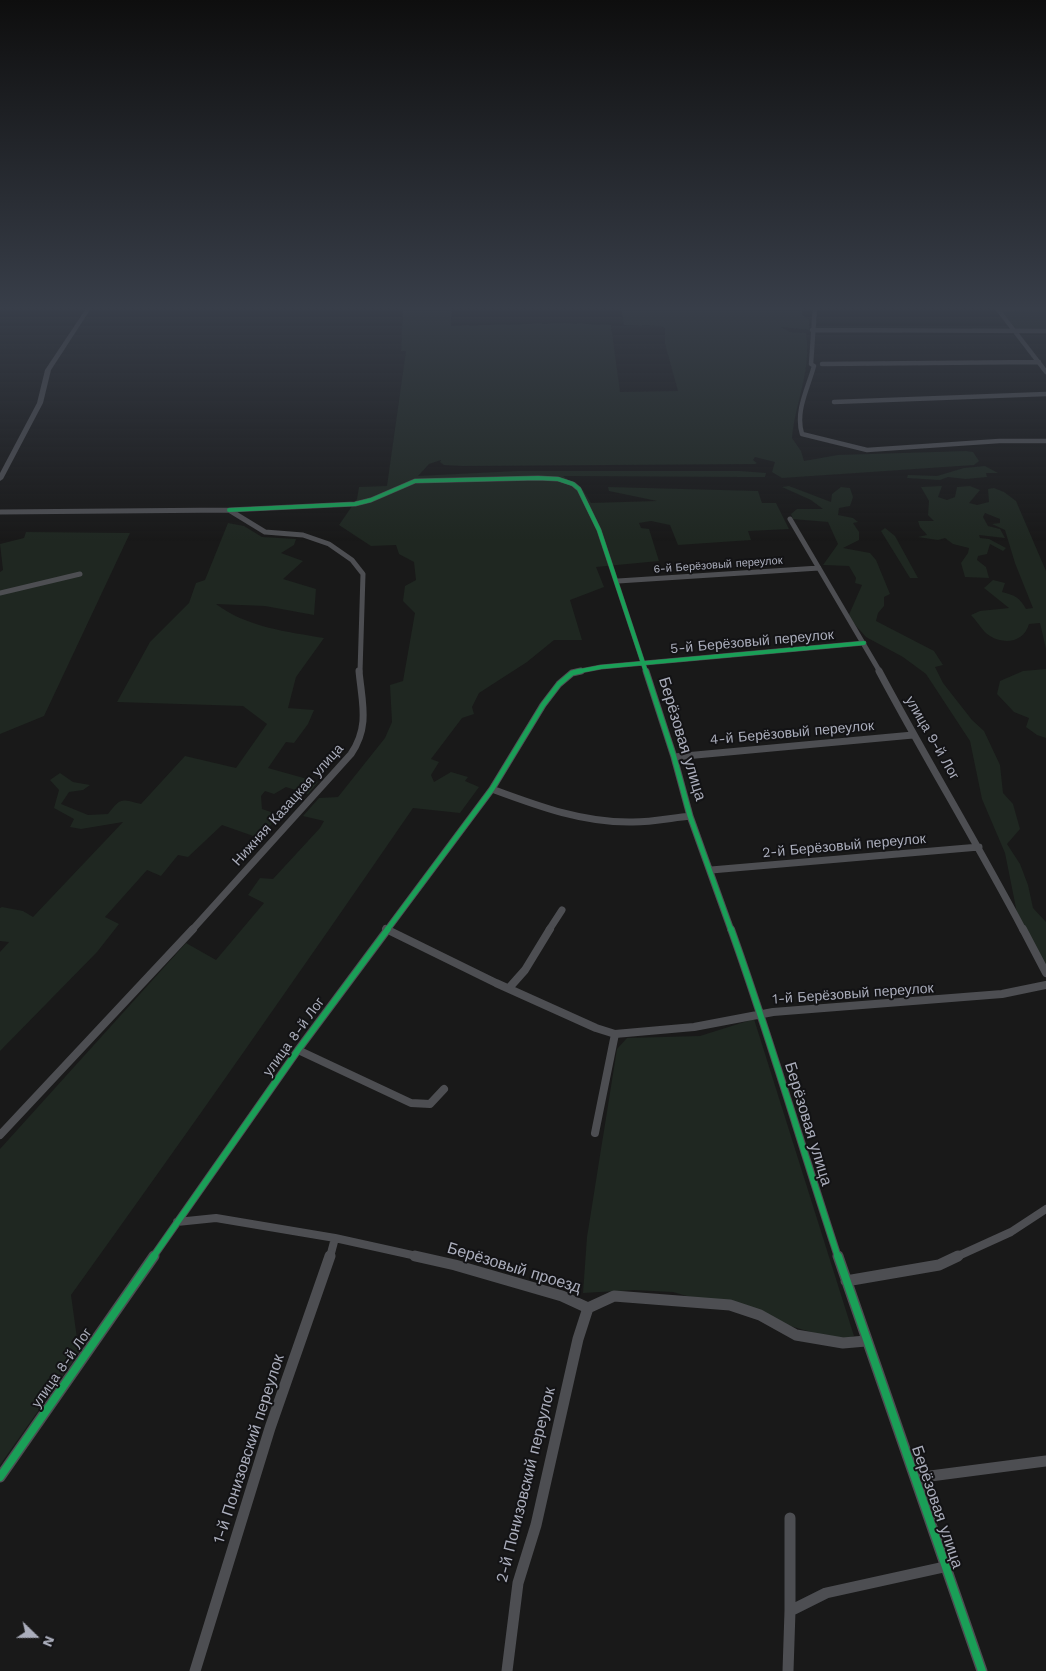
<!DOCTYPE html>
<meta charset="utf-8">
<style>
body{margin:0}
#map{position:relative;width:1046px;height:1671px;overflow:hidden;background:#191919;font-family:"Work Sans",sans-serif}
canvas{display:block}
.north{position:absolute;left:10px;top:1611px;width:50px;height:50px;-webkit-text-stroke:4px #131315;paint-order:stroke;rotate:112deg;font-size:14px;font-weight:700;line-height:20px;text-align:center;color:#aaadbb}
.north::after{content:'';display:block;margin:auto;width:18px;height:22px;background:#aaadbb;clip-path:polygon(50% 0,100% 100%,50% 72%,0 100%)}
</style>
<div id="map">
<canvas width="1046" height="1671"></canvas>
<div class="north">N</div>
</div>
<script>
const context = document.querySelector('canvas').getContext('2d');
context.lineJoin = 'round';
function fillPath(path, color) { context.fillStyle = color; context.fill(path, 'evenodd'); }
function strokePath(path, color, width, dash) { context.strokeStyle = color; context.lineWidth = width; context.lineCap = dash ? 'butt' : 'round'; context.setLineDash(dash || []); context.stroke(path); }
function write(font, color, halo, rows, align = 'center') {
  context.font = font + ' "Work Sans",sans-serif'; context.lineWidth = 4; context.setLineDash([]); context.textBaseline = 'middle'; context.strokeStyle = halo; context.fillStyle = color; for (const [text, x, y, turn = 0] of rows) {
    context.save(); context.translate(x, y); context.rotate((+turn || 0) * Math.PI / 180); context.textAlign = isNaN(turn) ? turn : align; if (halo) context.strokeText(text, 0, 0); context.fillText(text, 0, 0); context.restore();
  }
}
fillPath(new Path2D(`
 M403,307H452L451,326L564,323L611,325L620,392L678,391L665,344V329L661,326L624,325L621,307H802V315L809,319V330L781,327L790,332L806,333C812,370 795,403 792,438L801,451L804,461L838,455L966,451L973,452L979,461L974,465L782,478L772,472L775,462L755,457L753,460L757,463L755,464L463,466L444,465L440,462L441,460L429,464L418,476L517,471H740L766,473L765,477H743L563,476L583,490L591,503L657,501L609,491L608,487L758,491L762,503H776L789,529L748,531L751,540L678,545L670,525L651,521L639,523L641,528L649,529L659,561L596,567L604,587L570,600L582,640H554L527,662L479,693L472,707L474,714L462,718L431,759L439,762L431,775L434,782L451,772L468,777L465,781L479,787L460,813L413,808C300,972 187,1134 71,1295L79,1353L0,1465V1149L186,943L216,960L264,903L248,895L260,878L273,879L320,828L324,821L303,816L319,798L338,797L385,738L392,722L390,685L403,681L415,613L403,601L405,586L416,580L414,562L399,554L396,545L371,546L339,525L357,499L359,487L387,486L406,351H401Z
 M1046,309V330L1016,329L1001,310Z
 M985,466L998,473H986L987,477L966,479L948,477L940,480L907,478L908,475L937,476L964,468Z
 M789,486L831,502L832,494L841,487L850,488L853,497L850,506L839,508L838,515L853,518L858,522L853,523L859,532V540L843,548L870,553L876,560L890,594L884,597V606L878,613L876,621L934,651L943,665L935,667L943,683L972,720L984,731L1000,765L1003,793L1013,804L1020,829L1007,844L1020,864L1028,885L1033,908L1046,922V968L1017,913L1005,853L982,799L970,741L926,674L903,657L866,637L848,617L862,585L855,583L856,578L849,566L823,565L838,544L828,522L793,519L791,514L797,509H823L811,500L782,487Z
 M942,486L938,497L947,500L955,497L957,487L970,486L980,490L969,503L977,505L989,502L988,489L994,488L1004,492L1016,501L1046,571V649L1040,623L1029,624C1024,642 1005,645 990,636C983,632 977,621 971,615L980,611L1009,608L984,588L993,580L1005,583L1002,592C1015,595 1020,598 1026,609L1033,608L1015,563L1005,530L992,524L1000,523V519L985,513L983,517L988,526L1000,529L1005,538L979,535L980,538L989,539L1006,548L1003,551L990,544L987,554L978,556L977,560L986,567L989,578L965,577L961,563L968,553L969,548L953,544L945,538L938,540L918,537L927,535L920,527L918,521H934L928,515L929,501L921,487Z
 M228,523L244,526L262,537L296,539L294,545L281,553L303,561L283,579L316,589L314,615L265,606L216,604C246,627 288,632 324,638L296,677L288,708L314,710L308,724L294,743L286,742L268,768L318,782L308,794L286,787L274,794L265,791L261,796L262,809L280,815L259,838L222,825L188,857L178,855L161,876L147,870L105,917L119,924L97,952L0,1051V952L9,942L0,941V908L2,907L23,911L33,917L123,822L81,829L70,827L74,819L54,808L59,790L50,780L60,773L73,782L90,785L83,790L69,792L61,804L88,815L108,814C121,797 121,799 141,804L185,756L236,768L267,724L243,706L117,702L150,642L189,603L196,583L205,580Z
 M885,528L895,536L918,578H910L881,531Z
 M26,532L130,533L44,716L0,734V572L3,570L0,544L24,538Z
 M1046,669V738L1037,735L1026,727L1029,718L1014,712L997,694L1000,681L1023,671Z
 M754,1019L854,1336L842,1341L673,1292L634,1290L583,1293L587,1237L617,1049L627,1038L700,1036Z`), '#1f2721');
strokePath(new Path2D(`
 M815,307L811,364L814,366C808,388 795,411 802,434L867,450L999,441H1046
 M996,307L1046,372
 M997,309L1046,308
 M812,330L1046,331
 M822,364L1039,362
 M834,402L1046,394`), '#4d4e52', 4.5);
strokePath(new Path2D(`
 M229,510L355,504L371,500L415,481L538,478L558,479L573,484L579,489L599,530L646,672
 M0,512L229,510L265,532L303,535L329,544L352,560L363,574L360,672
 M790,519L880,672
 M618,581L819,568
 M0,593L80,574
 M575,672L601,667L864,643`), '#4d4e52', 5);
strokePath(new Path2D(`
 M646,671L674,757L690,816L731,930
 M879,671C926,759 977,843 1023,930
 M674,757L913,735
 M492,789C538,806 583,823 633,822C652,822 671,818 690,816
 M711,870L979,847
 M386,929L389,930
 M192,930L351,754C370,726 362,703 359,671
 M387,930L492,789L543,705L559,684L572,673L581,671
 M549,930L562,910`), '#4d4e52', 7);
strokePath(new Path2D(`
 M386,929L496,983L596,1028L615,1034L694,1027L773,1012L1002,994L1046,985
 M731,929C770,1037 802,1148 838,1257
 M1023,929L1046,973
 M509,988L525,970L550,929
 M298,1050L411,1103L430,1104L444,1089
 M595,1133L615,1034
 M0,1135L193,929
 M177,1222L216,1218L335,1238L421,1257
 M153,1257L298,1050L388,929
 M330,1257L335,1238
 M956,1257L1011,1232L1046,1209`), '#4d4e52', 8);
strokePath(new Path2D(`
 M415,1256L455,1265L562,1296L588,1308L614,1296L730,1305L760,1315L796,1335L843,1343L866,1341
 M838,1256L982,1671
 M846,1281L939,1265L958,1256
 M0,1477L154,1256
 M915,1478L1046,1461
 M790,1518V1611
 M195,1671L270,1428L330,1256
 M507,1671L518,1583L536,1525L578,1339L588,1308
 M788,1671L790,1611L826,1593L944,1567`), '#4d4e52', 11);
fillPath(new Path2D(`
 M87,307H92L51,370L43,403L3,479L0,481V473L37,403L45,370Z`), '#4d4e52');
strokePath(new Path2D(`
 M229,510L355,504L371,500L415,481L538,478L558,479L573,484L579,489L599,530L646,672
 M575,672L601,667L864,643`), '#1a9f57', 4);
strokePath(new Path2D(`
 M646,671L674,757L690,816L731,930
 M387,930L492,789L543,705L559,684L572,673L581,671`), '#1a9f57', 5);
strokePath(new Path2D(`
 M731,929C770,1037 802,1148 838,1257
 M153,1257L298,1050L388,929`), '#1a9f57', 6);
strokePath(new Path2D(`
 M838,1256L982,1671
 M0,1477L154,1256`), '#1a9f57', 8);
const sky = context.createLinearGradient(0, 0, 0, 541);
sky.addColorStop(0, '#0e0e0e');
sky.addColorStop(0.57, '#383e49');
sky.addColorStop(1, '#383e4900');
context.fillStyle = sky;
context.fillRect(0, 0, 1046, 541);
write('11px', '#aaadbb', '#131315', [
 ["6-й Берёзовый переулок",718,565,-4]
]);
write('14px', '#aaadbb', '#131315', [
 ["5-й Берёзовый переулок",752,642,-5],
 ["4-й Берёзовый переулок",792,733,-5],
 ["улица 9-й Лог",932,738,60],
 ["Нижняя Казацкая улица",288,805,-48],
 ["2-й Берёзовый переулок",844,846,-5],
 ["1-й Берёзовый переулок",853,994,-4],
 ["улица 8-й Лог",294,1037,-54],
 ["улица 8-й Лог",62,1368,-55]
]);
write('16px', '#aaadbb', '#131315', [
 ["Берёзовая улица",682,739,73],
 ["Берёзовая улица",808,1124,73],
 ["Берёзовый проезд",514,1268,17],
 ["1-й Понизовский переулок",249,1449,-72],
 ["2-й Понизовский переулок",526,1485,-76],
 ["Берёзовая улица",937,1507,71]
]);
</script>
